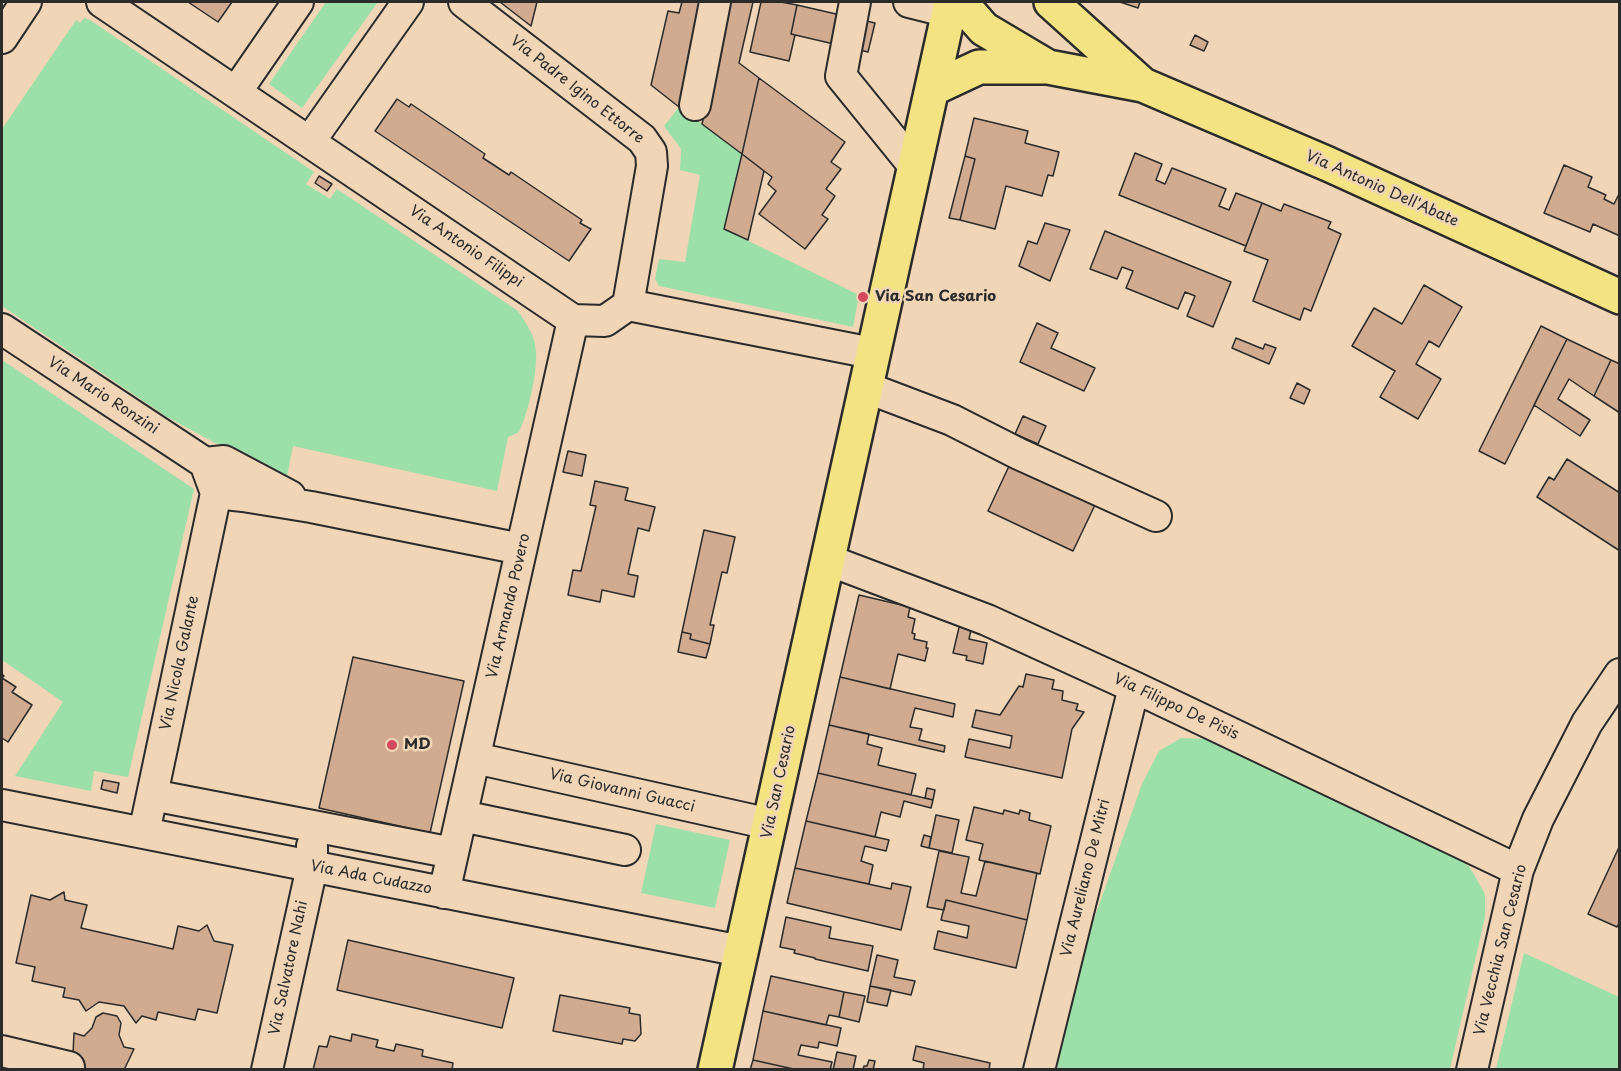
<!DOCTYPE html>
<style>
body{margin:0}
#map{position:relative;width:1621px;height:1071px;overflow:hidden;background:#f1d5b7;font-family:"Playpen Sans",sans-serif}
canvas{display:block}
.frame{position:absolute;inset:0;border:3px solid #2b2b2b;pointer-events:none}
</style>
<div id="map">
<canvas width="1621" height="1071"></canvas>
<div class="frame"></div>
</div>
<script>
const context = document.querySelector('canvas').getContext('2d');
context.lineJoin = 'round';
function fillPath(path, color) { context.fillStyle = color; context.fill(path, 'evenodd'); }
function strokePath(path, color, width, dash) { context.strokeStyle = color; context.lineWidth = width; context.lineCap = dash ? 'butt' : 'round'; context.setLineDash(dash || []); context.stroke(path); }
function write(font, color, halo, rows, align = 'center') {
  context.font = font + ' "Playpen Sans",sans-serif'; context.lineWidth = 5; context.setLineDash([]); context.textBaseline = 'middle'; context.strokeStyle = halo; context.fillStyle = color; for (const [text, x, y, turn = 0] of rows) {
    context.save(); context.translate(x, y); context.rotate((+turn || 0) * Math.PI / 180); context.textAlign = isNaN(turn) ? turn : align; if (halo) context.strokeText(text, 0, 0); context.fillText(text, 0, 0); context.restore();
  }
}
fillPath(new Path2D(`
 M326,2H378L302,108L269,84Z
 M84,18L90,20L314,172L306,184L330,199L337,189L518,311C525,322 533,332 535,345C540,364 528,414 519,432L508,437L497,491L293,446L286,481L167,417L2,306V129L76,20L80,23Z
 M679,107L742,154L724,229L859,295L853,327L659,286L655,279L659,259L685,262L700,175L680,170L681,149L664,126Z
 M2,360L194,489L128,777L94,771L91,791L15,776L63,702L2,660Z
 M1181,738L1208,739L1433,843L1469,866L1485,894V917L1450,1069L1057,1070L1063,1033L1083,950L1142,784L1159,751Z
 M656,824L730,840L715,908L641,893Z
 M1524,953L1619,997V1069H1496Z`), '#9ddfa9');
const building = new Path2D(`
 M188,2H232L218,22Z
 M500,2H537L531,26Z
 M682,2H703L679,107L651,85L668,11L679,13Z
 M730,2H753L739,63L759,78L742,154L702,124Z
 M761,2H781L797,5L791,34L795,35L789,61L750,52Z
 M1120,2H1140L1138,8Z
 M797,5L875,23L868,52L791,34Z
 M1195,35L1208,42L1204,51L1190,45Z
 M759,78L845,142L831,162L841,169L826,189L835,196L822,215L828,219L805,249L759,214L776,191L768,184L772,177L742,154Z
 M397,99L409,107L411,104L485,154L483,158L509,175L511,172L582,220L580,223L591,229L569,261L375,131Z
 M974,118L1028,131L1025,143L1059,152L1053,176L1048,175L1042,196L1006,186L995,229L960,220L975,159L965,156Z
 M1135,153L1162,164L1156,180L1165,184L1172,168L1226,189L1219,206L1229,210L1236,193L1262,203L1246,246L1119,195Z
 M742,154L764,171L748,240L724,229Z
 M965,156L975,159L960,220L949,218Z
 M1564,165L1592,177L1588,187L1606,195L1604,199L1614,204L1620,192V236L1593,224L1590,232L1544,213Z
 M319,176L332,184L327,191L315,183Z
 M1262,203L1281,211L1284,204L1331,222L1328,228L1341,234L1311,311L1304,308L1300,320L1253,301L1268,260L1244,251Z
 M1045,223L1070,230L1050,281L1019,266L1028,241L1037,244Z
 M1105,231L1231,282L1213,327L1187,316L1195,296L1185,292L1178,309L1126,288L1133,271L1122,267L1117,279L1090,269Z
 M1424,285L1462,307L1439,347L1429,341L1416,364L1441,379L1418,419L1380,397L1395,371L1352,346L1374,308L1402,324Z
 M1037,323L1058,333L1051,348L1095,368L1084,391L1020,362Z
 M1541,326L1567,339L1505,464L1479,451Z
 M1236,338L1263,349L1265,344L1276,348L1269,364L1232,348Z
 M1567,339L1611,360L1594,396L1569,379L1558,399L1590,420L1580,436L1534,405Z
 M1611,360L1620,364V413L1594,396Z
 M1297,383L1310,390L1304,404L1290,398Z
 M1023,416L1046,426L1038,444L1015,434Z
 M568,451L586,455L582,476L563,472Z
 M1567,459L1620,493V551L1537,497L1549,477L1554,480Z
 M1010,464L1095,505L1073,551L988,511Z
 M595,481L628,488L625,500L655,507L649,531L638,528L628,574L638,576L634,597L602,590L600,602L568,595L573,570L581,571L596,506L590,505Z
 M704,530L735,537L727,573L722,572L710,625H714L710,644L690,639L691,634L682,632Z
 M859,595L910,607L908,617L915,619L912,633L915,634L914,639L927,642L926,648H928L925,661L898,654L890,689L840,677Z
 M961,619L973,621L969,639L987,643L983,664L966,660L967,656L953,653Z
 M682,632L691,634L690,639L710,644L706,658L678,652Z
 M353,657L464,681L430,833L319,808Z
 M2,674L4,676L2,678L16,687L12,692L32,705L8,742L2,738Z
 M1026,674L1054,680L1052,689L1063,691L1062,700L1078,704L1076,710L1084,712L1072,729L1062,778L965,757L969,739L1010,748L1012,736L972,727L976,710L1000,715L1019,686L1023,687Z
 M840,677L955,704L953,717L915,708L910,727L922,729L919,740L945,746L944,752L829,725Z
 M829,725L869,734L867,744L882,748L878,765L916,774L911,795L818,773Z
 M818,773L933,800L931,808L904,801L900,817L881,812L875,837L806,821Z
 M103,780L119,783L117,793L101,789Z
 M927,788L935,790L933,800L925,798Z
 M974,807L1003,814L1004,810L1019,814L1020,810L1030,813L1029,820L1051,826L1040,874L979,860L983,844L966,840Z
 M936,815L959,820L952,853L929,848Z
 M806,821L889,840L886,851L865,846L861,861L873,865L869,884L795,868Z
 M924,835L931,837L929,848L921,846Z
 M1620,845V921L1617,927L1588,914Z
 M939,851L969,857L961,893L976,896L985,861L1037,873L1027,920L946,900L944,910L927,907Z
 M795,868L891,889L892,883L911,887L901,930L787,903Z
 M64,892L65,900L87,905L81,928L173,949L178,926L199,931L207,925L214,941L233,945L217,1013L198,1009L195,1020L158,1012L156,1020L142,1016L136,1023L124,1006L99,1002L86,1011L79,1000L63,997L65,988L32,981L35,967L16,963L31,895L50,900Z
 M946,900L1027,920L1016,968L934,949L938,931L967,938L969,926L941,920Z
 M786,917L831,927L829,938L873,946L868,971L815,959V958L794,953L795,950L780,947Z
 M348,940L514,978L502,1028L337,990Z
 M877,955L898,960L894,977L915,981L911,995L870,986Z
 M771,976L844,992L839,1017L829,1015L826,1025L763,1011Z
 M870,986L891,990L887,1006L867,1002Z
 M844,992L865,996L859,1022L839,1017Z
 M560,995L630,1008L629,1013L640,1015L641,1034L635,1041L623,1039L622,1044L553,1031Z
 M763,1011L841,1028L837,1046L819,1042L818,1048L801,1045L798,1055L832,1062L830,1070H798L753,1060Z
 M103,1013L117,1016L121,1023L119,1035L124,1047L134,1049L124,1070H68L73,1054L74,1033L84,1036L92,1028L96,1017Z
 M352,1034L378,1040L376,1047L394,1051L396,1044L423,1050L422,1056L453,1063L452,1070H313L319,1046L327,1047L330,1036L351,1041Z
 M916,1046L990,1063L989,1070H923L924,1063L913,1060Z
 M837,1052L856,1056L853,1070H833Z
 M753,1060L798,1070H750Z
 M869,1060L875,1061L873,1070H863L864,1066H867Z`);
fillPath(building, '#d0ab8f');
strokePath(building, '#2b2b2b', 1.5);
const minor = new Path2D(`
 M102,2L573,320L605,321L628,305L872,353
 M464,2L642,139L651,152L652,166L628,305
 M855,2L841,76L914,166
 M909,2L949,12
 M2,38L26,2
 M236,92L298,2
 M695,105L715,2
 M310,141L408,2
 M2,329L205,463L216,493L243,496L311,507L521,549
 M865,387L952,420L1019,454L1156,516
 M205,463L224,461L290,496
 M828,560L987,620L1134,687L1518,870
 M475,758L770,824
 M152,795L453,853
 M2,805L741,951
 M462,816L625,850
 M144,833L216,493
 M444,893L573,320
 M2,1051L69,1067
 M267,1070L312,867V846
 M1039,1070L1134,687
 M1472,1070L1518,870L1538,819L1587,723L1620,674`);
const major = new Path2D(`
 M960,2L984,29L1048,67
 M1051,2L1143,85
 M932,89L979,67H1048L1143,85L1328,164L1620,297
 M715,1070L951,2`);
strokePath(minor, '#2b2b2b', 34);
strokePath(major, '#2b2b2b', 38);
strokePath(minor, '#f1d5b7', 30);
strokePath(major, '#f4e382', 33);
for (const [x, y, r, color] of [
 [863,297,6,"#d1495b"],
 [392,745,6,"#d1495b"]
]) { const dot = new Path2D(); dot.arc(x, y, r, 0, 2 * Math.PI); context.fillStyle = color; context.fill(dot); strokePath(dot, '#f1d5b7', 2); }
write('15px', '#2b2b2b', '#f1d5b7', [
 ["Via Padre Igino Ettorre",577,90,38],
 ["Via Antonio Dell'Abate",1382,189,24],
 ["Via Antonio Filippi",466,247,34],
 ["Via Mario Ronzini",103,396,33],
 ["Via Armando Povero",509,606,-77],
 ["Via Nicola Galante",180,663,-78],
 ["Via Filippo De Pisis",1176,707,25],
 ["Via San Cesario",779,782,-78],
 ["Via Giovanni Guacci",622,791,13],
 ["Via Ada Cudazzo",371,878,11],
 ["Via Aureliano De Mitri",1086,878,-76],
 ["Via Vecchia San Cesario",1501,950,-76],
 ["Via Salvatore Nahi",289,968,-78]
]);
write('bold 15px', '#2b2b2b', '#f1d5b7', [
 ["Via San Cesario",875,297],
 ["MD",404,745]
], 'left');
</script>
